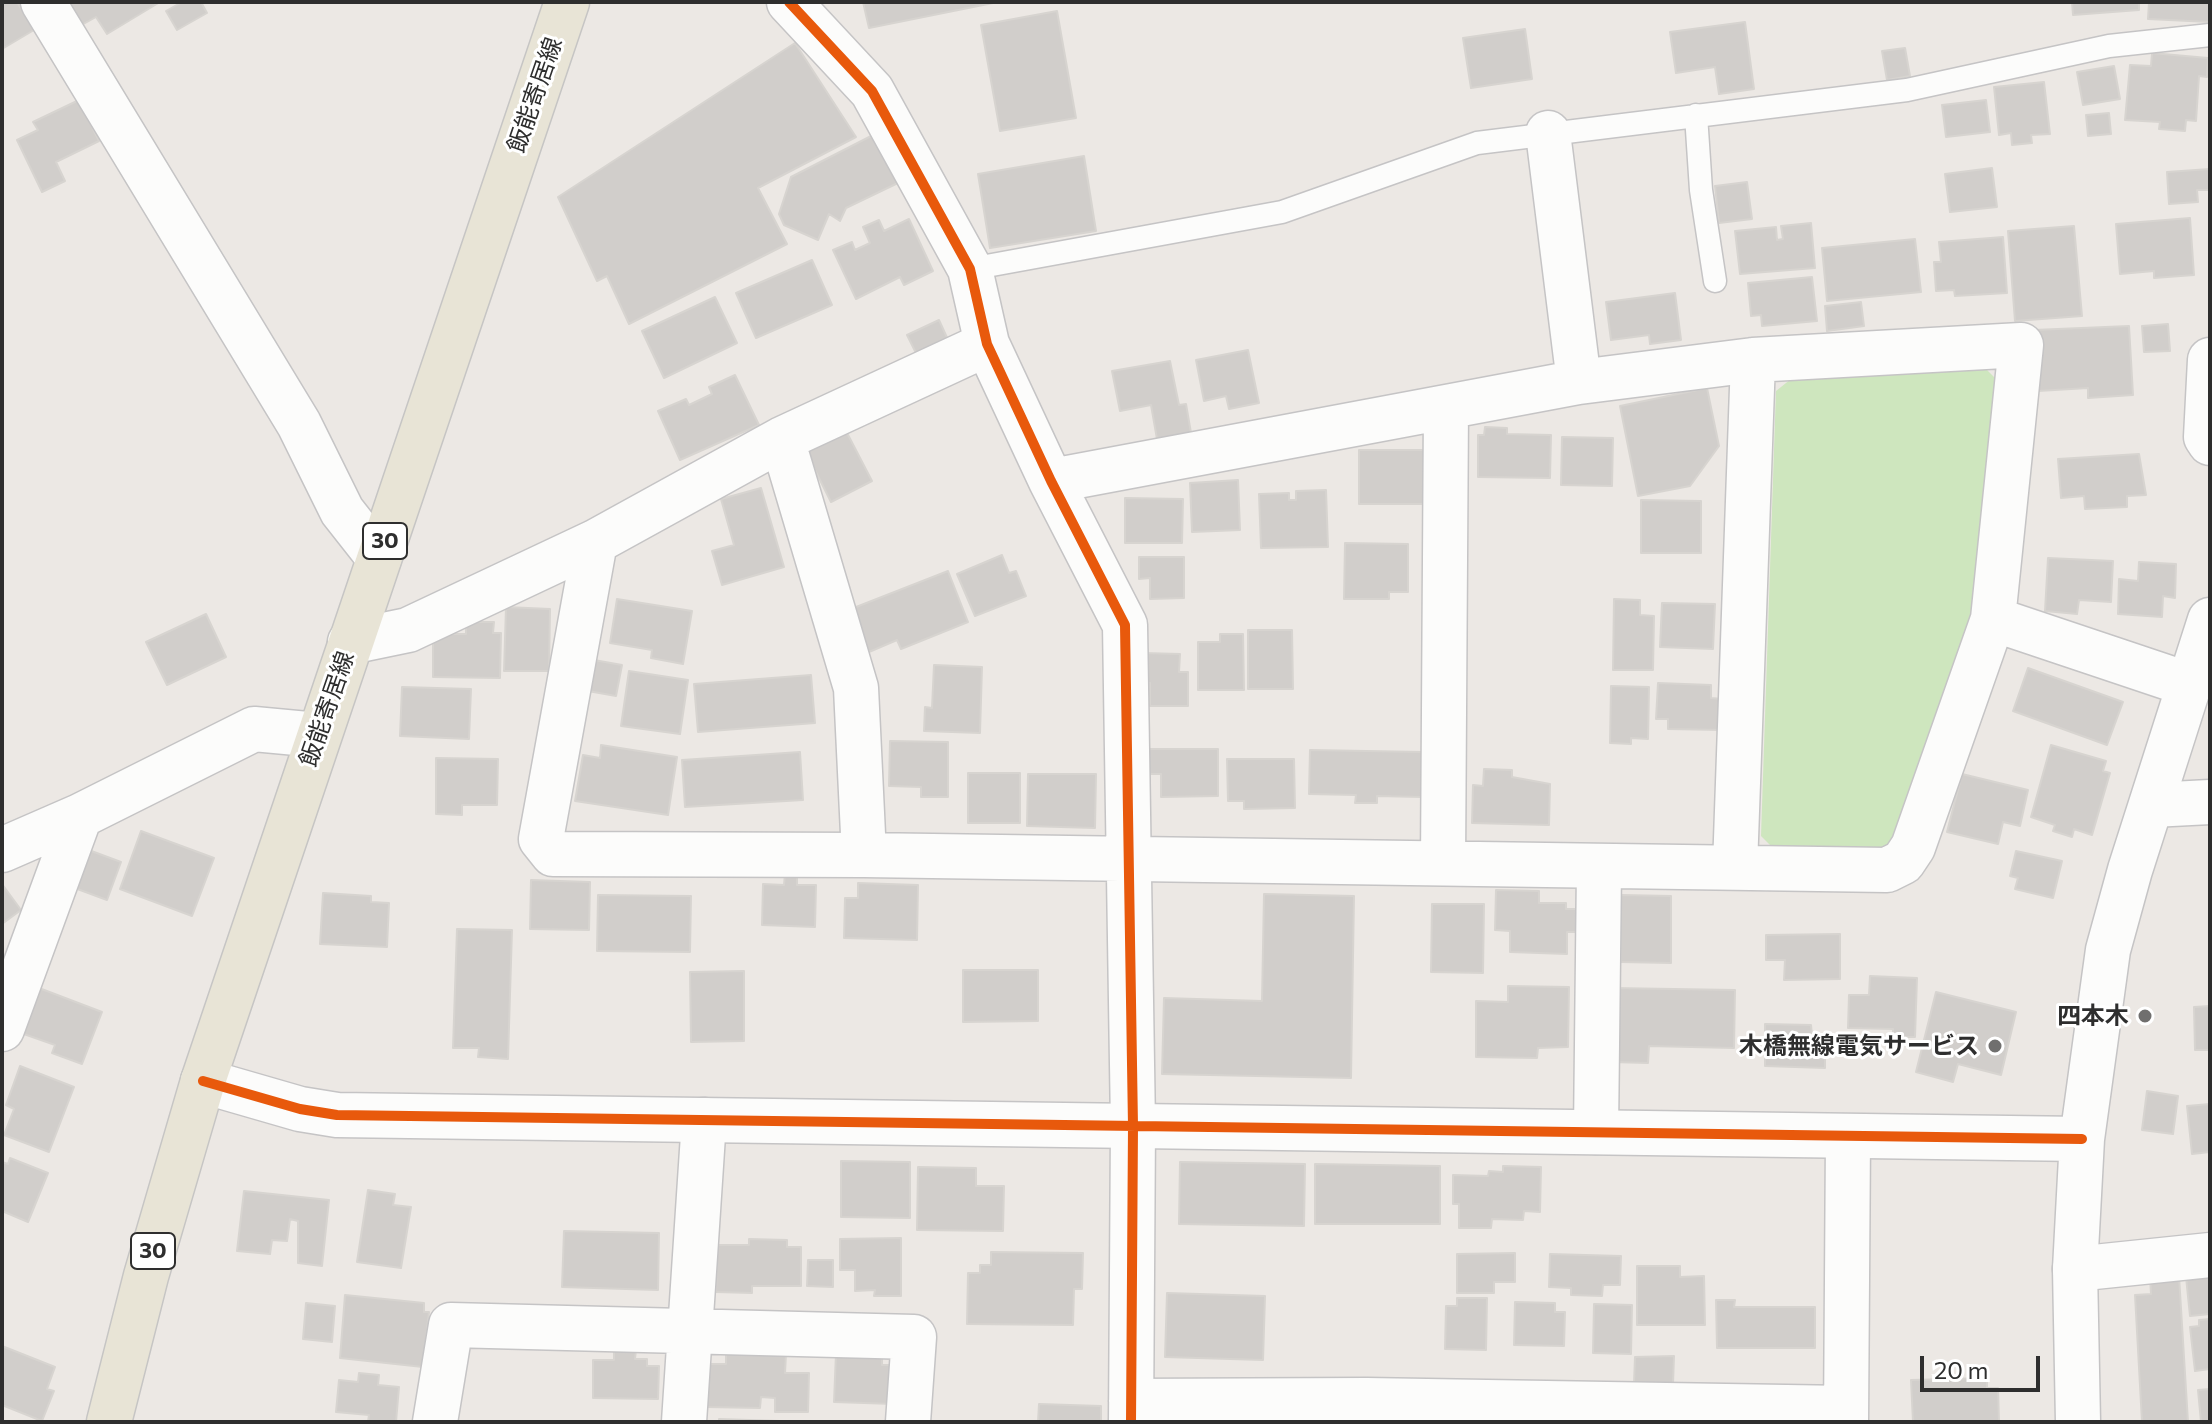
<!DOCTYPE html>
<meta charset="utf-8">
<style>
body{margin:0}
#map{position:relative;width:2212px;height:1424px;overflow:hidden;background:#ece8e4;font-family:Commissioner,sans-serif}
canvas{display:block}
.frame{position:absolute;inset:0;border:4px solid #2e2e2e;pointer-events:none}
.scale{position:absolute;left:1920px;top:1356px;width:120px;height:36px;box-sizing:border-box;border:4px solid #2e2e2e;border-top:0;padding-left:10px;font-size:24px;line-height:28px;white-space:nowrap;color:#2e2e2e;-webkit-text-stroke:6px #fff;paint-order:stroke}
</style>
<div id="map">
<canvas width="2212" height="1424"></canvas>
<div class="frame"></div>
<div class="scale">20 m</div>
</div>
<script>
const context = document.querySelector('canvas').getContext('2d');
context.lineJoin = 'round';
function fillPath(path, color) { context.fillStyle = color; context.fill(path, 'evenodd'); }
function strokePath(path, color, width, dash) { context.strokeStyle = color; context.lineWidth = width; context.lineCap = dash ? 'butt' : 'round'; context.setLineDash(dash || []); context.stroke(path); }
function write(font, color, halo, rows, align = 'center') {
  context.font = font + ' Commissioner,"Noto Sans JP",sans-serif'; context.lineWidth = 6; context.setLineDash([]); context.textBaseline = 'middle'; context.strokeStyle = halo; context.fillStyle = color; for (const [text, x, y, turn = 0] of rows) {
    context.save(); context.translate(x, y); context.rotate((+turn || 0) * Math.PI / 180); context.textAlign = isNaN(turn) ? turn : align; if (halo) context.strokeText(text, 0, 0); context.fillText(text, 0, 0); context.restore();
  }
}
fillPath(new Path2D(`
 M1980,363L1995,378L1973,621L1890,843L1873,852L1774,849L1761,836L1776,391L1796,375Z`), '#cee6be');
const building = new Path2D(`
 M2,2H17L34,30L2,49Z
 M70,2H160L107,34L96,17L78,27L65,5Z
 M182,2H201L207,13L177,30L166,11Z
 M863,2H998L869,28Z
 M2072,2H2139V10L2073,15Z
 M2149,2H2210V22L2148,19Z
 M1057,11L1076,118L1000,131L981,25Z
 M1745,22L1754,89L1719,94L1715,67L1676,73L1670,32Z
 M1525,29L1532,79L1471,88L1463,38Z
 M795,43L856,137L758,188L787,244L629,324L607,276L597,281L558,197Z
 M1905,48L1910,76L1887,80L1882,51Z
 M2152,53L2208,58L2207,77L2199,76L2196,121L2186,120L2185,131L2159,129L2160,122L2125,120L2130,65L2151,66Z
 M2114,66L2120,99L2083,105L2077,72Z
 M2044,82L2050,134L2031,135L2032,143L2012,145L2011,133L1999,135L1994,87Z
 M79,100L99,141L56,162L65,181L42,192L17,140L38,130L33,122Z
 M1986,100L1990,132L1946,137L1942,105Z
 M2109,113L2111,134L2088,136L2086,115Z
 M877,133L900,182L846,208L840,221L829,214L818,240L784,225L779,214L791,177Z
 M1084,156L1096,231L990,248L978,174Z
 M1992,168L1997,207L1950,212L1945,174Z
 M2210,169V190H2197L2198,202L2169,204L2167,172Z
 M1747,182L1752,219L1719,223L1715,186Z
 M2190,218L2194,275L2154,278V271L2120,274L2116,224Z
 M909,219L933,271L904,285L900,277L856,299L833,250L852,242L855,250L870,243L863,227L879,220L884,231Z
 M1811,223L1815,268L1740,274L1735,231L1776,227L1777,240L1783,239L1781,226Z
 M2074,226L2082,316L2015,321L2008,231Z
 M2003,237L2007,293L1955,296L1954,290L1936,291L1934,262H1941L1939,242Z
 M1915,239L1921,292L1827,301L1822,248Z
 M812,260L832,305L756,338L736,293Z
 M1812,277L1817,321L1762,326L1761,315L1751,316L1748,283Z
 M1675,293L1681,340L1650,344L1649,335L1611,340L1606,302Z
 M715,297L737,343L664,378L642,331Z
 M1861,302L1864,326L1827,331L1825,306Z
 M939,320L949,342L918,357L907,335Z
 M2168,324L2170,351L2144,352L2142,326Z
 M2129,326L2133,395L2088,398V388L2038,391L2034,330Z
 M1248,350L1259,403L1229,409L1226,396L1204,401L1196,360Z
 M1170,361L1179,405L1186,404L1191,433L1157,439L1151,405L1120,411L1112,371Z
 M735,375L759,425L680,460L658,411L686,399L689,405L712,394L709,387Z
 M1707,388L1719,446L1690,486L1638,496L1620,406Z
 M1485,427L1507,428V434L1551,435L1550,478L1478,477V435H1484Z
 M845,429L872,481L831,502L805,450Z
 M1562,437L1613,438L1612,486L1561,485Z
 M1359,450H1426V504H1359Z
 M2139,454L2146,495L2127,496V507L2085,509L2084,496L2061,498L2058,459Z
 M1238,480L1240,530L1192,532L1190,483Z
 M761,488L784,567L722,585L712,551L734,545L721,499Z
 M1326,490L1328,547L1261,548L1259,494L1289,493V500H1296V491Z
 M1125,498L1183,499L1182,543H1125Z
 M1641,500L1701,501V553H1641Z
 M1345,543L1408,544V592H1389V599H1344Z
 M1002,555L1009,573L1016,571L1026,596L975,616L957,574Z
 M1139,557H1184V598L1150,599V578L1139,579Z
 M2048,558L2113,561L2111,602L2079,600L2077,614L2045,611Z
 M2139,562L2176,564L2175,598L2163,596L2162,617L2118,614L2119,579L2138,581Z
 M948,571L968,622L901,649L897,640L869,652L851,609Z
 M617,599L692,611L683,664L651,658L652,650L610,643Z
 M1614,599L1640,600V615L1654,616L1653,670H1613Z
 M1662,603L1715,604L1713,649L1660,647Z
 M506,607L550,609L549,671H504Z
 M206,614L226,657L167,685L146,642Z
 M466,622H494L493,633H501L500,678L433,677V634H466Z
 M1248,630H1292L1293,689H1248Z
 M1220,634H1243L1244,690H1198V642H1220Z
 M1143,653L1180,654L1179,672H1188V706H1150V683H1143Z
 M594,660L622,665L616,696L588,691Z
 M934,665L982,667L980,733L924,731L925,707L932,708Z
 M2028,668L2123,702L2107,745L2013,711Z
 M629,671L688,680L680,734L621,726Z
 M811,675L815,723L698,732L694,684Z
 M1658,683L1711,685V698L1723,699L1722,730L1668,729V719H1656Z
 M1611,686L1649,687L1648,739L1631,738V744L1610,743Z
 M402,687L471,689L469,739L400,736Z
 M890,741L948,742V797H921V787L889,786Z
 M601,745L677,757L668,815L575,801L583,755L600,758Z
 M2051,745L2106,761L2103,771L2110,773L2092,835L2074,829L2072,837L2053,831L2055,825L2031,817Z
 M1148,749H1218V796L1161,797V774H1149Z
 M1310,750L1423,752L1422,797L1377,796V803H1355L1356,795L1309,794Z
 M800,752L803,800L685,807L682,760Z
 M436,758L498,759L497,805H462V815L436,814Z
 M1227,759H1294L1295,808L1244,809V801H1228Z
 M1484,769L1512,770V777L1550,784L1549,825L1472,823L1473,785L1483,786Z
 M968,773H1020V823H968Z
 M1028,774H1096L1095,828L1027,826Z
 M1962,774L2028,790L2020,826L2003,822L1998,844L1947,832Z
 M141,831L214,858L192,916L120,889Z
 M86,849L121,862L107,900L72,887Z
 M2016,851L2062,861L2053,898L2015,889L2018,878L2010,876Z
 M785,873H797V885H816L815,927L762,925L763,884L784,885Z
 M531,880L590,882L589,930L530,929Z
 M858,883L918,885L917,940L844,938L845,898H858Z
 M2,884L21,910L2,924Z
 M1496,890L1539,891V903H1566V909H1577L1576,932H1567V954L1510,952V931L1495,930Z
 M323,893L371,896V902L389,903L387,947L320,944Z
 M1264,894L1354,896L1351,1078L1162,1074L1164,998L1262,1001Z
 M598,895L691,896L690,952L597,951Z
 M1621,895L1671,896V963L1621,962Z
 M1432,904H1484L1483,973L1431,972Z
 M457,929L512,930L508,1059L478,1057L479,1048H453Z
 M1840,934V979L1784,980L1785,960H1766V935Z
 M963,970H1038V1021L963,1022Z
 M744,971V1041L691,1042L690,972Z
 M1870,976L1917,978L1915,1037H1893V1029L1848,1028L1849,995H1869Z
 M1508,986L1569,987L1568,1047L1538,1048L1537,1058L1476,1057V1001L1508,1002Z
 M39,988L102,1012L82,1064L52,1053L55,1045L21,1033Z
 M1612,988L1735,990L1734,1048L1649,1046L1648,1063L1611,1062Z
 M1936,992L2016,1012L2001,1075L1958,1064L1953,1082L1916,1072Z
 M2210,1006V1050H2195L2194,1007Z
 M1765,1024L1811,1025L1812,1035L1825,1036V1068L1765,1066Z
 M20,1066L74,1087L49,1152L4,1135L14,1109L6,1105Z
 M2147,1091L2178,1096L2173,1134L2142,1130Z
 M2210,1104V1152L2192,1154L2187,1106Z
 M10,1158L48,1173L28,1222L2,1211V1162L8,1164Z
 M841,1161L910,1162V1218L841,1217Z
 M1180,1162L1305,1164L1304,1226L1179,1224Z
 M1315,1164L1440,1166V1224H1315Z
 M1503,1166L1541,1167L1540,1212L1524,1211L1523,1220L1492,1219L1491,1228H1459V1204H1453V1175L1488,1176L1489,1171L1503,1172Z
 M918,1167L976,1168V1186H1004L1003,1231L917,1230Z
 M368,1190L395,1194L393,1205L411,1207L401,1268L357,1262Z
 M244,1191L329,1200L322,1266L298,1263V1221L290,1219L287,1241L272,1240L270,1254L237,1251Z
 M564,1231L659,1233L658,1290L562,1287Z
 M901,1238V1296H874L875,1290L855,1291V1270H840V1239Z
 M749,1239L787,1240V1247H801V1286H752V1293L716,1292L717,1245H749Z
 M991,1252L1083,1253L1082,1289H1074L1073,1325L967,1324L968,1273H980V1265H991Z
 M1515,1253V1282H1494V1293H1457V1254Z
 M1550,1254L1621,1256L1620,1285H1603L1602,1296L1571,1295V1288L1549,1287Z
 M808,1260H833V1287L807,1286Z
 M2210,1265V1314L2190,1316L2186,1277Z
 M1637,1266H1680V1277L1704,1276L1705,1325H1637Z
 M2179,1276L2188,1422H2142L2135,1295L2151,1294L2150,1277Z
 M1167,1293L1265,1296L1263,1360L1165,1357Z
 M345,1295L424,1303V1312H429L423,1367L340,1358Z
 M1457,1298H1487L1486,1350L1445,1349L1446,1306H1457Z
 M1716,1300H1735L1734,1307H1815V1348H1717Z
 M1515,1302L1555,1303V1312H1565L1564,1346L1514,1345Z
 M306,1303L335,1306L332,1342L303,1339Z
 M1594,1304L1632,1305L1631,1354L1593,1353Z
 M2210,1319V1369L2195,1371L2190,1327L2199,1326V1320Z
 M2,1346L55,1367L47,1389L54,1391L42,1421L2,1405Z
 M614,1349L636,1350L635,1359H647V1366H659L658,1399L593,1398V1360H614Z
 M726,1353L786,1354L785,1373H809L808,1412H775V1398L761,1397L760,1408L706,1407L707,1364H726Z
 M836,1353L882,1355V1365H895L894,1404L834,1402Z
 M1674,1356L1673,1384L1634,1383L1635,1357Z
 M359,1373L379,1375L378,1385L399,1387L396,1422H368L369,1415L336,1412L339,1380L358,1382Z
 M1987,1378V1388H1998L1999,1422H1913L1911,1380Z
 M2210,1389V1422H2201L2198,1390Z
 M1039,1404L1101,1406V1422H1038Z
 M719,1419L810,1422H719Z`);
fillPath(building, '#d1cecb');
strokePath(building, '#d7d4d0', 2);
const lane = new Path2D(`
 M1696,115L1701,190L1715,281
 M970,269L1282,212L1477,143L1907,90L2109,46L2210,35`);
const street = new Path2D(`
 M43,2L299,424L342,511L379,558
 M789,2L872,91L970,269L987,344L1051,481L1125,625L1133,1126L1131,1422
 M1548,133L1579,382
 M2210,360L2206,437L2210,443
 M1051,481L1579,382L1753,360L2021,345L1993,619
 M595,542L541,839L553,854L864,855L856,688L782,439
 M350,642L408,630L595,542L782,439L987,344
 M2152,805L2210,802
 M2,850L80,816L254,729L318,735
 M864,855L1887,870L1903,862L1913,847L1993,619L2190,685
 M1443,863L1446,408
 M1735,867L1753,360
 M2,1029L80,816
 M1596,1132L1599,868
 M2075,1269L2210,1255
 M1131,1401L1367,1400L1846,1408
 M435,1422L451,1325L914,1337L908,1422
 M684,1422L704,1120
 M1846,1422L1848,1137`);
const secondary = new Path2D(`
 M203,1081L300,1109L337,1115L2082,1139
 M2078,1422L2075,1269L2082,1139L2108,950L2130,870L2210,620`);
const primary = new Path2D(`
 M109,1422L146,1276L203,1081L567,2`);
strokePath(lane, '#c5c4c5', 25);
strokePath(street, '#c5c4c5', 47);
strokePath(secondary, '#c5c4c5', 47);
strokePath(primary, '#c6c5c4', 47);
strokePath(lane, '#fcfcfb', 22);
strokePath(street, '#fcfcfb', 44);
strokePath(secondary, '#fcfcfb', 44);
strokePath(primary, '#e8e4d6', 44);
strokePath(new Path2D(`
 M789,2L872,91L970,269L987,344L1051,481L1125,625L1133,1126L1131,1422
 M203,1081L300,1109L337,1115L2082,1139`), '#e8590c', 10);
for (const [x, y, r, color] of [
 [2145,1016,8,"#706f6e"],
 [1995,1046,8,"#706f6e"]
]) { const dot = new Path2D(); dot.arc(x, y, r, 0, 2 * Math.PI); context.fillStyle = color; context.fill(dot); strokePath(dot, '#fff', 3); }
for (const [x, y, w] of [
 [385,541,44],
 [153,1251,44]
]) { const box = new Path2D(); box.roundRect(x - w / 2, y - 18, w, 36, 6); context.fillStyle = '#fff'; context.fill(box); strokePath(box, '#2e2e2e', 2); }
write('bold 22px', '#2e2e2e', null, [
 ["30",385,541],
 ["30",153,1251]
]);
write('24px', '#2e2e2e', '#fff', [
 ["飯能寄居線",535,95,-71],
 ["飯能寄居線",327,709,-71]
]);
write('bold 24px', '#2e2e2e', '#fff', [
 ["四本木",2129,1016],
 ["木橋無線電気サービス",1979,1046]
], 'right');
</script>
